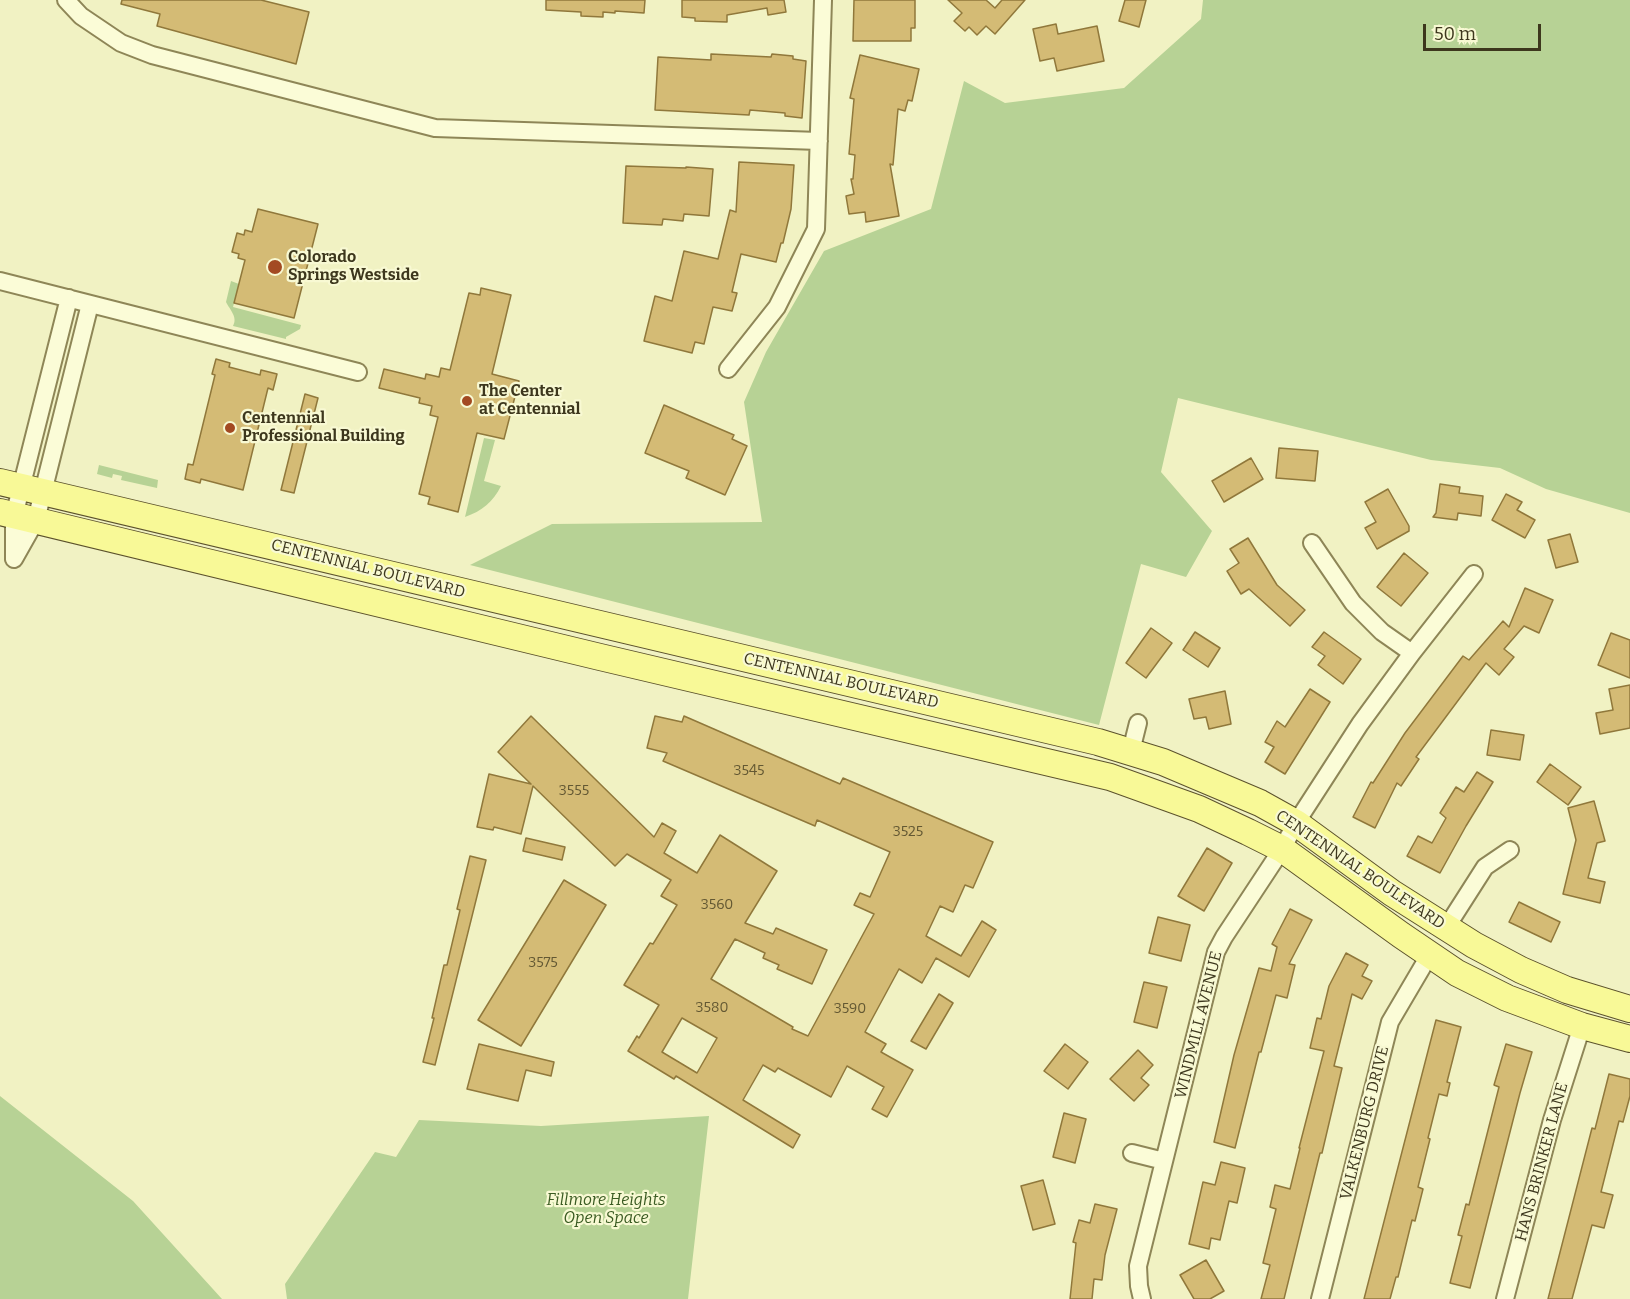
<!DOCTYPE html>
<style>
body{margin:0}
#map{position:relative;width:1630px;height:1299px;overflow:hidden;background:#f1f2c3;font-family:Bitter,serif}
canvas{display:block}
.scale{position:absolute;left:1423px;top:24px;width:118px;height:27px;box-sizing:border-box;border:3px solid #3d371d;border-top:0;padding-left:8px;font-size:18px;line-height:21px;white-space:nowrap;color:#3d371d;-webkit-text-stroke:4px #f8f9d3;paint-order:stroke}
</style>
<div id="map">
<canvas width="1630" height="1299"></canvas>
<div class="scale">50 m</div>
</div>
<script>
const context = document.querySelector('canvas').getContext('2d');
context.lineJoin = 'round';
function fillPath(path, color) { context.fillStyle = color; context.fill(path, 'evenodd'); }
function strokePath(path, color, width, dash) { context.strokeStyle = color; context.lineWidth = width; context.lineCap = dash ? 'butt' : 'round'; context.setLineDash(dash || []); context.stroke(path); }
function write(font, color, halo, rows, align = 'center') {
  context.font = font + ' Bitter,serif'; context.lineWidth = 4.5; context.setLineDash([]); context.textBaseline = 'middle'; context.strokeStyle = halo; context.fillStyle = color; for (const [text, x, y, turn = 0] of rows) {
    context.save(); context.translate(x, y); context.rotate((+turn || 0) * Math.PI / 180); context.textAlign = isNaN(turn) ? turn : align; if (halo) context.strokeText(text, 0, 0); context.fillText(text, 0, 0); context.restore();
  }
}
fillPath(new Path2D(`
 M1203,0H1630V513L1546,489L1500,468L1431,460L1178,398L1161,472L1212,531L1186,577L1141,564L1099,725L470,565L552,524L762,522L744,402L766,352L824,251L931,209L964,81L1005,103L1124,88L1201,19Z
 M231,281L239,284L233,307L301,325L300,329L286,337V339L233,326C238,317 230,310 226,302Z
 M484,438L495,440L484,481L501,486C493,502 482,511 465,517Z
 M99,465L158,480L157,488L121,480L122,476L113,474L112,478L97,474Z
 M0,1096L133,1201L222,1299H0Z
 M709,1116L688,1299H287L285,1284L375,1152L396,1157L419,1120L541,1126Z`), '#b7d295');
const building = new Path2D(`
 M122,0H261L309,12L296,64L157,26L160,14L121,4Z
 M546,0H645L644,13L615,11V13L603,12V17L581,16V12L546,10Z
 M682,0H784L786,12L768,15L767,8L727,15V22L695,21V18L682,17Z
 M854,0H915V28H911V41H853Z
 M948,0H986L995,8L1002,0H1025L995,34L986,26L977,35L969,27L965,31L954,21L962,13Z
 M1125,0H1146L1139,27L1119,21Z
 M1056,24L1058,34L1097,26L1104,61L1057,71L1054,58L1040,61L1033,29Z
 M711,54L771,57L772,54L793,56V59L806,61L802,118L785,116V113L750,110L749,115L655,110L658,57L711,60Z
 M860,55L919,69L912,101L908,100L905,111L898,109L893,165L890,164L899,216L866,222L865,212L849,214L846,196L854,194L851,179H853L855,155L849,154L854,99L850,98Z
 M739,162L794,165L791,209L783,243H781L776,262L741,254L732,292L737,293L732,311L713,307L704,344L695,342L692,353L644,341L655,296L672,301L684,251L718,259L730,210L736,212Z
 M626,166L686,168V167L713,169L709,216L684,214L683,221L663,219L662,225L623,223Z
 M258,209L318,224L294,318L234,303L245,260L238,258L239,254L232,252L237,233L244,235L245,230L252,232Z
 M481,288L511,295L492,374L519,381L504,439L477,433L458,512L428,504L430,497L419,494L438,417L430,415L432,406L419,403L420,398L379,388L384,369L425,379L426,374L439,377L441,368L450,370L469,293L480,295Z
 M216,359L230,363L229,367L260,375L261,370L277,374L273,390L268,388L243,490L201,479L200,483L185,479L188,464L193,465L215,375L212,374Z
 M305,394L318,398L294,493L281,490Z
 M664,405L734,435L732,439L747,446L725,495L686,478L689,471L645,453Z
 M1279,448L1318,451L1315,481L1276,478Z
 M1251,458L1263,479L1224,502L1212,481Z
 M1440,484L1460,487L1459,493L1483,496L1481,516L1458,513L1457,520L1433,517L1436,513Z
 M1388,489L1409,526V531L1377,549L1365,528L1376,522L1365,502Z
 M1506,494L1522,502L1517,510L1535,520L1525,538L1492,520Z
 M1570,534L1578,562L1556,568L1548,540Z
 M1248,538L1277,585L1305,610L1290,626L1249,589L1241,594L1227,571L1239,563L1230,549Z
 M1404,553L1428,573L1401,606L1377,587Z
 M1525,588L1553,600L1539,633L1524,626L1504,649L1514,657L1499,675L1486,663L1416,757L1419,759L1401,786L1397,783L1375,828L1353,817L1371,782L1373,783L1405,733L1463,656L1469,660L1503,621L1509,627Z
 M1151,628L1172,643L1146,678L1126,663Z
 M1195,632L1220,648L1208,667L1183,650Z
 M1324,632L1361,659L1343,684L1318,665L1325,656L1312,647Z
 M1611,633L1630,640V678L1598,665Z
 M1630,685V728L1600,734L1596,713L1613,710L1609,689Z
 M1310,689L1330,702L1285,774L1265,762L1274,747L1265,742L1277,721L1285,727Z
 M1225,691L1231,724L1209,729L1206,717L1194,719L1189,699Z
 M531,716L654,837L662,823L676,831L664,853L697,873L720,835L777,871L745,923L773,934L776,928L827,950L812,984L777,969L779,965L763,958L765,953L735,939L711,979L793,1027L792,1029L808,1036L874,914L854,905L860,893L870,897L890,852L817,820L815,826L663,761L667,753L647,748L655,716L682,722L684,716L840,784L843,778L993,842L973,888L965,885L953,912L940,906L926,936L961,956L982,921L996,930L969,977L936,958L922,983L899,969L865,1032L886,1044L881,1052L913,1070L887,1117L872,1109L884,1087L847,1066L831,1097L778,1068L775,1072L763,1065L743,1100L800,1135L793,1148L676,1076L674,1079L628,1051L637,1036L639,1038L659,1005L624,985L650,943L653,944L677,905L661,896L671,880L627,854L615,866L533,786L521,834L494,827L493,830L477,827L489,774L531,784L498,752ZM682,1018L717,1038L697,1073L662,1052Z
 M1491,730L1524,735L1520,760L1487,755Z
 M1550,764L1581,787L1568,805L1537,782Z
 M1477,772L1493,782L1466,826L1440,873L1407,856L1418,836L1432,843L1446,818L1440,813L1456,787L1464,792Z
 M1594,801L1605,841L1597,843L1588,878L1605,882L1600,903L1563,894L1576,840L1568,808Z
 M526,838L565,847L562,860L523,851Z
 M1207,848L1232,863L1204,911L1178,896Z
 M470,856L486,860L435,1065L423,1062L434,1018H432L444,965H447L460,910L457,909Z
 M564,880L606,905L521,1046L478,1020Z
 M1519,902L1560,922L1551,942L1509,922Z
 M1290,909L1312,920L1289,964L1295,965L1287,998L1276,995L1261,1052H1259L1235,1148L1214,1142L1234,1055L1259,968L1271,971L1277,947L1272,944Z
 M1158,917L1190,925L1181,961L1149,953Z
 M1346,953L1368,965L1362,976L1372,981L1362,999L1352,994L1334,1066L1342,1068L1322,1153H1320L1284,1299H1261L1270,1265L1263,1263L1276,1209L1270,1207L1275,1185L1290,1189L1300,1148H1299L1324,1051L1310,1048L1317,1018L1321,1019L1329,986Z
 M1144,982L1167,987L1157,1028L1134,1022Z
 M939,994L953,1003L926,1049L911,1041Z
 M1436,1020L1461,1027L1447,1082L1450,1083L1447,1096L1439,1094L1428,1138L1430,1139L1418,1187L1423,1189L1415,1221L1412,1220L1398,1277H1396L1390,1299H1364Z
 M479,1044L554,1062L551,1076L526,1070L518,1101L467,1089Z
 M1065,1044L1088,1062L1068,1089L1044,1071Z
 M1506,1044L1532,1052L1520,1093L1470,1288L1450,1283L1462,1236L1458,1235L1466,1204L1469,1205L1499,1087L1494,1085Z
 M1138,1050L1153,1065L1141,1078L1149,1085L1134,1101L1110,1079Z
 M1609,1074L1630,1079V1096L1623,1122L1619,1121L1601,1192L1613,1195L1604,1228L1592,1225L1572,1299H1548L1592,1128L1595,1129Z
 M1064,1113L1086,1119L1075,1163L1053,1157Z
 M1221,1162L1245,1168L1237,1203L1229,1201L1220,1240L1211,1238L1209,1249L1189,1244L1203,1182L1215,1185Z
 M1043,1180L1055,1224L1033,1230L1021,1186Z
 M1095,1204L1117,1209L1105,1255L1102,1280L1094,1279L1092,1299H1070L1076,1243L1073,1242L1079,1220L1090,1223Z
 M1206,1260L1224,1291L1210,1299H1194L1180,1275Z`);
fillPath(building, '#d4bb75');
strokePath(building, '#90783b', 1.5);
const street = new Path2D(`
 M66,0L81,16L121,43L152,55L435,128L819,141
 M0,281L358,372
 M728,369L777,307L816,229L823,0
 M1312,543L1353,603L1382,632L1412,653
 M14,558V516L69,298
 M14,559L36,520L90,304
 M1131,751L1138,723
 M1446,928L1485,867L1510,850
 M1132,1153L1164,1161
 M1142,1299L1139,1286L1138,1266L1216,952L1224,937L1282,849L1296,823L1360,724L1412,653L1474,574
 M1320,1299L1390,1022L1430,954
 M1505,1299L1552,1120L1582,1026`);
const primary = new Path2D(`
 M0,482L1098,742L1163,762L1260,803L1296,823L1392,893L1474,945L1521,970L1567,990L1630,1009
 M0,512L600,657L1110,777L1199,809L1248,832L1282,849L1401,935L1457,973L1507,998L1582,1026L1630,1039`);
strokePath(street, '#8e8657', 20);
strokePath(primary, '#5c522c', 28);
strokePath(street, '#fbfcd7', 16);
strokePath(primary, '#f8f997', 26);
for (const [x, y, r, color] of [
 [275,267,8,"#a34a22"],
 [467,401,6,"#a34a22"],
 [230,428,6,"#a34a22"]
]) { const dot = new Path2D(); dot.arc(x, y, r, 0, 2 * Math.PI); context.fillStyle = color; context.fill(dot); strokePath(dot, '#f8f9d3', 2); }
write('14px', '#635833', null, [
 ["3545",749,771],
 ["3555",574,791],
 ["3525",908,832],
 ["3560",717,905],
 ["3575",543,963],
 ["3580",712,1008],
 ["3590",850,1009]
]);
write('bold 16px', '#3d371d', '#f8f9d3', [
 ["Colorado",288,258],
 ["Springs Westside",288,276],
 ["The Center",479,392],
 ["at Centennial",479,410],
 ["Centennial",242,419],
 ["Professional Building",242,437]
], 'left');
write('16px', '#3d371d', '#f8f9d3', [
 ["CENTENNIAL BOULEVARD",368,569,14],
 ["CENTENNIAL BOULEVARD",841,681,13],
 ["CENTENNIAL BOULEVARD",1360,870,34],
 ["WINDMILL AVENUE",1199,1025,-76],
 ["VALKENBURG DRIVE",1365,1123,-76],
 ["HANS BRINKER LANE",1542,1162,-75]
]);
write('italic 16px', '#3a5b22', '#f8f9d3', [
 ["Fillmore Heights",606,1201],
 ["Open Space",606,1219]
]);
</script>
